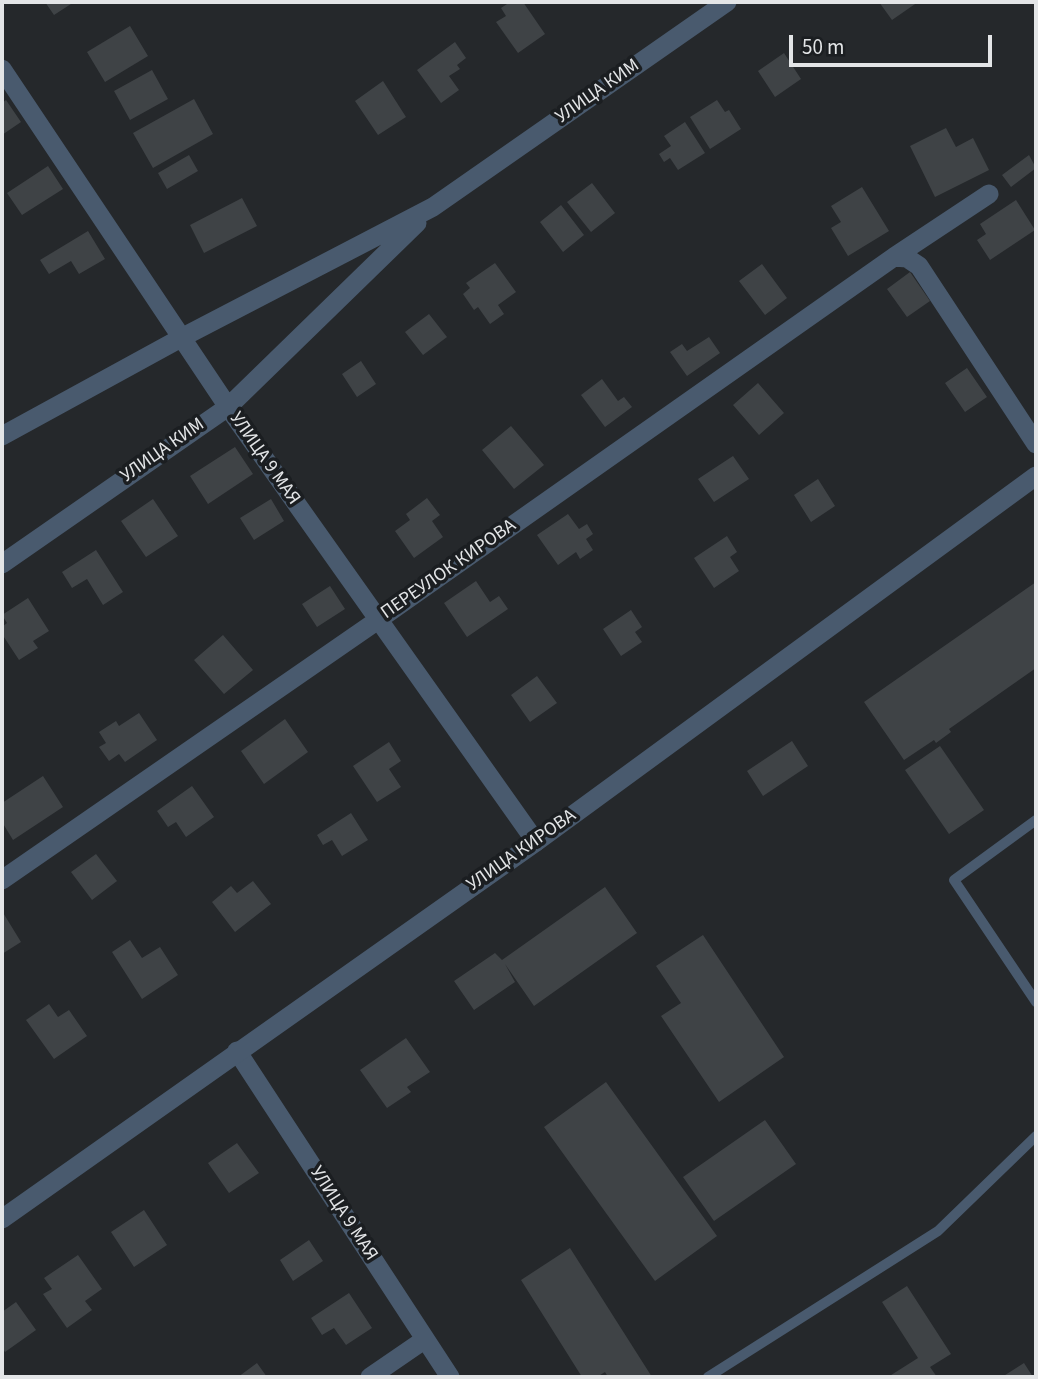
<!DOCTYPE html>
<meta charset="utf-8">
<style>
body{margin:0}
#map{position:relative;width:1038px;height:1379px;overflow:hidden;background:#25282b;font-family:"Source Sans 3",sans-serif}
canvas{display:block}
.frame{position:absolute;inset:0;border:4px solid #e3e5e7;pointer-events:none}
.scale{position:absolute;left:789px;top:35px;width:203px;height:32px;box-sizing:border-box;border:4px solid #e3e5e7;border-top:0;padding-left:9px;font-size:21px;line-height:24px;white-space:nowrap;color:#e3e5e7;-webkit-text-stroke:5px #1b1e21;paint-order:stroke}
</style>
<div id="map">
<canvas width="1038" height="1379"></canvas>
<div class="frame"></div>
<div class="scale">50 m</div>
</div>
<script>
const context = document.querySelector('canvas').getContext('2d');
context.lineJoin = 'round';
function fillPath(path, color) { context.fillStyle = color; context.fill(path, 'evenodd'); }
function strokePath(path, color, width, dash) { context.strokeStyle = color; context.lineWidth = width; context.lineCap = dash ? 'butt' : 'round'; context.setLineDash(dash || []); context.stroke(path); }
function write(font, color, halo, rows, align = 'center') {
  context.font = font + ' "Source Sans 3",sans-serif'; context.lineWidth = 7; context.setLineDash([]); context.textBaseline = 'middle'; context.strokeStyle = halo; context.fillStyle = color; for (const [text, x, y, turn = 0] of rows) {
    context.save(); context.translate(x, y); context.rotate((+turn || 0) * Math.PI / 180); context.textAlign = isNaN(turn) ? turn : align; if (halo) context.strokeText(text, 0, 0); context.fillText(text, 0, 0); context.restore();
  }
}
fillPath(new Path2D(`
 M45,2H74L54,15Z
 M510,2H523L545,34L518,53L496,22L506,16L501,8Z
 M879,2H918L892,20Z
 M130,26L148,56L105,82L87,52Z
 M455,42L466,58L457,65L460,69L449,76L459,90L441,103L417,70Z
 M784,53L801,79L775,97L758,71Z
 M152,70L168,99L130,120L114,91Z
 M383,81L406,117L378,135L355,101Z
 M194,99L213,134L153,168L133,133Z
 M6,100L21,122L2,135V103Z
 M717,100L725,112L729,110L741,129L710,149L690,117Z
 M685,122L705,153L678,170L670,158L664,162L659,154L671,146L664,136Z
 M946,128L956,147L973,138L989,170L935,197L910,146Z
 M189,155L198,171L167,189L158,173Z
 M1029,155L1036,168L1011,187L1002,175Z
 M48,166L63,189L22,215L7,193Z
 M592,183L615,213L591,232L567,202Z
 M862,187L889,231L848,256L831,228L841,222L831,206Z
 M242,198L257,226L204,253L190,225Z
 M1016,200L1035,230L990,260L977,240L986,234L980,224Z
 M561,205L584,235L563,252L540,222Z
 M88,231L105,259L79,274L71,261L49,274L40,260Z
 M495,263L516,292L498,305L504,314L490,324L478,307L474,310L463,294L470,288L466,283Z
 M762,264L787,298L765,315L739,281Z
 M910,272L930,301L907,317L887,289Z
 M429,314L447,337L423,355L405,332Z
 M709,337L720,353L687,376L670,352L682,344L687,351Z
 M361,361L376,384L357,397L342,374Z
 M967,368L987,397L965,412L945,383Z
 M602,379L618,401L624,397L632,407L605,427L581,395Z
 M758,383L784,413L759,435L733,405Z
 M511,426L544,465L514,489L482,450Z
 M235,447L253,474L208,504L190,476Z
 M733,456L749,479L714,502L698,479Z
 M818,479L835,506L811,522L794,495Z
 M427,498L440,515L432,521L443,537L414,558L395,531L410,520L406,514Z
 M153,499L178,536L146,557L121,521Z
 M271,499L284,521L254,540L240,518Z
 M568,514L579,529L587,524L593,534L586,539L593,550L580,559L576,552L558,565L537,535Z
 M727,536L737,552L730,557L739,571L714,588L694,558Z
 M96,550L123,592L103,605L87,579L72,588L62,572Z
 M476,581L490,602L499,596L508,609L467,637L444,603Z
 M1036,582V668L949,729L951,732L936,743L934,740L904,760L864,702Z
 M330,586L345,609L317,627L302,604Z
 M28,598L49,631L33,641L38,648L19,660L2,634V627L7,623L2,615Z
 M631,610L642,627L635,632L642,642L621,656L603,629Z
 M223,635L253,670L224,694L194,660Z
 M537,676L557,703L530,722L511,695Z
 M139,713L157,740L125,762L119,754L109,761L99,747L106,743L99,732L116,721L119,726Z
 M285,719L308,752L264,784L241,751Z
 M792,741L808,766L763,796L747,771Z
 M389,742L401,761L389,769L401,787L377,802L353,766Z
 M940,746L984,810L949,834L905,770Z
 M43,776L63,807L13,840L2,822V803Z
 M192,786L214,817L186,837L176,822L168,827L157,811Z
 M351,813L368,840L342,856L332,840L323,845L317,835Z
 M96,854L117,881L92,900L71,872Z
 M253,881L271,904L235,932L212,902L231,886L237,893Z
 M605,887L637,933L534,1006L505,964L515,982L474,1010L454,981L495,953L502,960Z
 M2,911L21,942L2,954Z
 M703,935L784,1057L719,1102L661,1016L681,1003L656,966Z
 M130,940L142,958L160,947L178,975L142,999L112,952Z
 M49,1004L58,1017L69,1010L87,1036L54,1059L26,1020Z
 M406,1038L430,1072L407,1087L411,1092L387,1108L360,1070Z
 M606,1082L717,1236L655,1281L544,1127Z
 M765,1120L796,1164L714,1221L683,1177Z
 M237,1143L259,1173L229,1193L208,1163Z
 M144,1210L167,1245L134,1267L111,1232Z
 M309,1240L323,1261L293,1281L280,1260Z
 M570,1248L652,1377H608L605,1372L597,1377H582L521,1280Z
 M78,1255L102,1289L85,1301L92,1310L67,1328L43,1294L52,1289L44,1278Z
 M907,1286L951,1354L930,1367L937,1377H888L918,1358L882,1302Z
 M349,1293L372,1328L346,1345L334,1328L322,1335L311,1318Z
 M16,1302L36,1330L5,1352L2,1347V1342L4,1341L2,1337V1312Z
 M257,1363L267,1377H238Z
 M1024,1363L1033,1377H1002Z`), '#3f4346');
strokePath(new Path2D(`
 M1036,820L954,880L1036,1002
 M708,1377L938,1231L1036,1136`), '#495a6e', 10);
strokePath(new Path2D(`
 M2,69L228,407L536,842
 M894,257L907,258L919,266L1036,444
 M2,436L181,338L433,207L727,2
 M2,564L228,407L417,223
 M2,880L378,620L894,257L989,194
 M237,1051L450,1377
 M370,1377L424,1340`), '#495a6e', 19);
strokePath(new Path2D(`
 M2,1219L536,842L1036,476`), '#495a6e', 19);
write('19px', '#e3e5e7', '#1b1e21', [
 ["УЛИЦА КИМ",598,92,-35],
 ["УЛИЦА КИМ",163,451,-35],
 ["УЛИЦА 9 МАЯ",264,459,55],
 ["ПЕРЕУЛОК КИРОВА",449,570,-35],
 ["УЛИЦА КИРОВА",522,851,-35],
 ["УЛИЦА 9 МАЯ",343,1214,57]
]);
</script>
